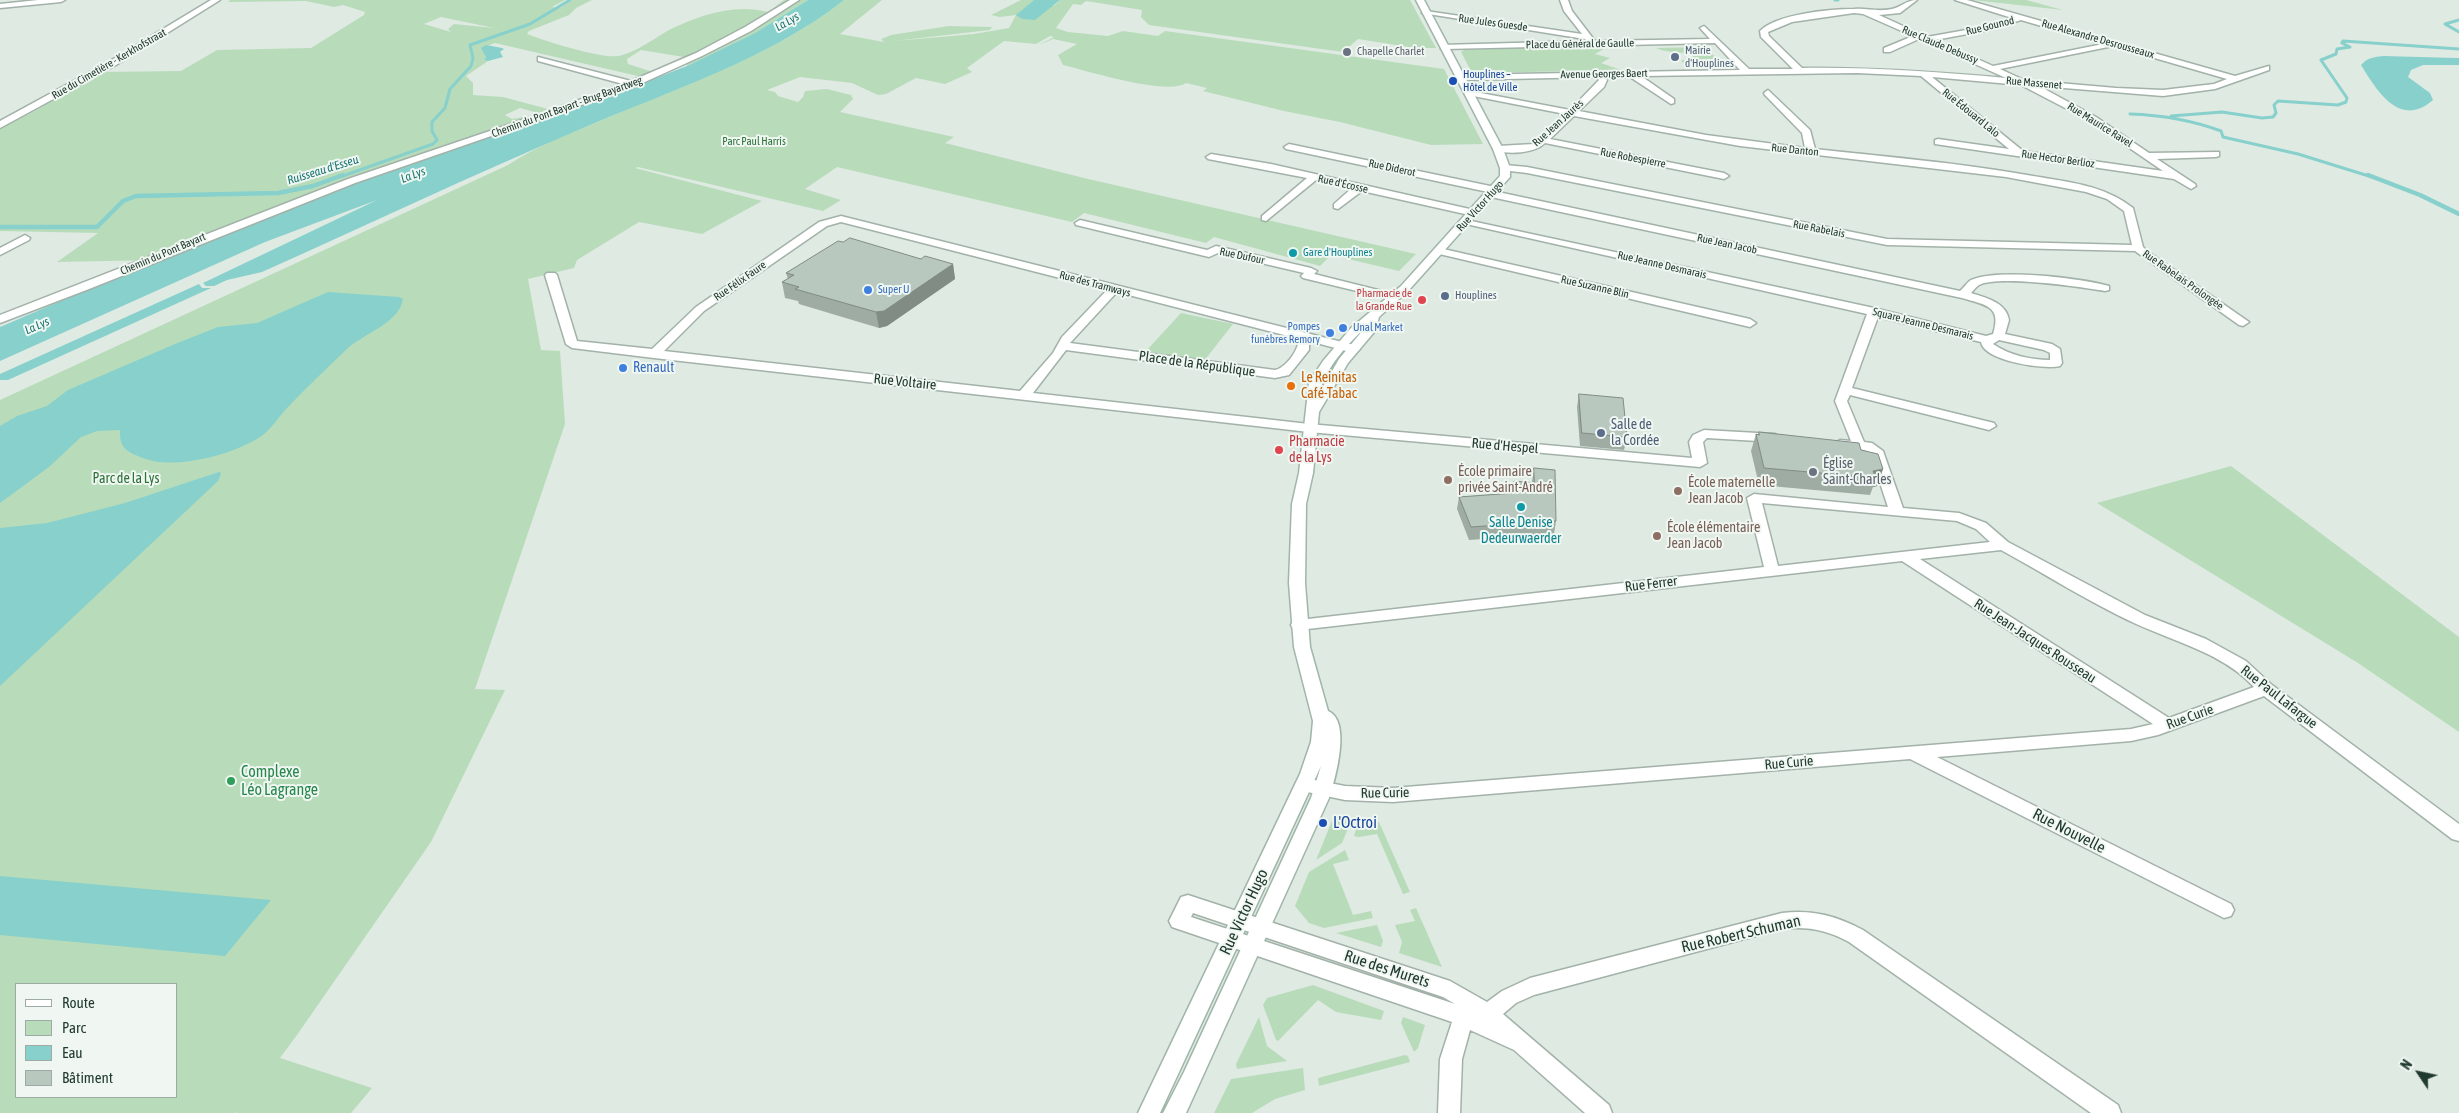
<!DOCTYPE html>
<meta charset="utf-8">
<style>
body{margin:0}
#map{position:relative;width:2459px;height:1113px;overflow:hidden;background:#dfeae3;font-family:"Asap Condensed",sans-serif}
canvas{display:block}
.legend{position:absolute;left:15px;top:983px;width:162px;height:115px;box-sizing:border-box;background:#f0f7f2;border:1px solid #9daba4;margin:0;padding:6px 9px;list-style:none;font-size:15px;color:#213a2e}
.legend li{display:flex;align-items:center;gap:10px;height:25px}
.legend b{width:25px;border:1px solid #9daba4}
.north{position:absolute;left:2394px;top:1048px;width:50px;height:50px;-webkit-text-stroke:4px #f0f7f2;paint-order:stroke;rotate:304deg;font-size:14px;font-weight:700;line-height:20px;text-align:center;color:#213a2e}
.north::after{content:'';display:block;margin:auto;width:18px;height:22px;background:#213a2e;clip-path:polygon(50% 0,100% 100%,50% 72%,0 100%)}
</style>
<div id="map">
<canvas width="2459" height="1113"></canvas>
<ul class="legend">
<li><b style="height:6px;background:#fff"></b>Route</li>
<li><b style="height:14px;background:#b8dcba"></b>Parc</li>
<li><b style="height:14px;background:#87d0cc"></b>Eau</li>
<li><b style="height:14px;background:#b8c8be"></b>Bâtiment</li>
</ul>
<div class="north">N</div>
</div>
<script>
const context = document.querySelector('canvas').getContext('2d');
context.lineJoin = 'round';
function fillPath(path, color) { context.fillStyle = color; context.fill(path, 'evenodd'); }
function strokePath(path, color, width, dash) { context.strokeStyle = color; context.lineWidth = width; context.lineCap = dash ? 'butt' : 'round'; context.setLineDash(dash || []); context.stroke(path); }
function write(font, color, halo, rows, align = 'center') {
  context.font = font + ' "Asap Condensed",sans-serif'; context.lineWidth = 4; context.setLineDash([]); context.textBaseline = 'middle'; context.strokeStyle = halo; context.fillStyle = color; for (const [text, x, y, turn = 0] of rows) {
    context.save(); context.translate(x, y); context.rotate((+turn || 0) * Math.PI / 180); context.textAlign = isNaN(turn) ? turn : align; if (halo) context.strokeText(text, 0, 0); context.fillText(text, 0, 0); context.restore();
  }
}
fillPath(new Path2D(`
 M230,0H565L552,7L560,8L572,0H592L576,8L569,15L529,31L527,34C545,41 601,59 619,56C636,52 655,38 669,30C699,15 735,3 768,12L784,0H808L755,33L687,66L684,57L641,50L627,59L628,64L653,72L642,77L495,43L482,48L486,57L484,60L488,61L466,76L473,83V95L503,97L548,109L538,113L520,108L505,115L512,119L524,117L527,121L158,260L57,262L98,233L0,231V128L33,112L102,72L181,71L217,50L311,48L364,15L365,12L343,5L334,7L306,1L228,2ZM441,17L494,28L454,24L448,29L451,32L424,24Z
 M844,0H882L840,34L884,42L881,39L891,35L949,26L992,27L990,30L894,41L974,34L1009,28L1016,15L1000,17L991,15L1021,0H1034L1017,15L1055,5L1060,0H1410L1436,48H1415L1358,39L1343,52L1149,25L1141,17L1142,10L1086,1L1081,5L1073,4L1056,28L1068,32L1108,36L1123,31L1158,36L1165,31L1444,69L1483,144L1431,145L1340,122L1284,111L1203,91L1207,88L1186,83C1167,96 1088,71 1063,65L1058,55L1077,44L1053,39L1039,45L1054,37L1050,36L1036,44L1004,41L967,68L972,72L945,84L916,78L886,94L878,95L852,83L800,77L767,90L775,92L778,96L798,102L803,97L805,91L827,89L851,95L853,99L840,112L954,137L945,143L1084,178L1416,254L1399,271L1331,255L1320,266L1214,237L1206,243L1084,213L1072,222L837,167L805,189L841,200L823,211L638,167L635,168L762,201L702,234L639,222L577,260L574,268L528,279L541,350L560,351L565,424L475,689L505,690L431,842L297,1035L280,1058L372,1088L351,1113H236L237,1111L235,1113H0V400L508,165C536,146 569,134 600,121C683,85 772,57 844,0ZM16,984H176V1097H16Z
 M1973,0H2026L2063,10Z
 M1603,46L1607,47L1595,54L1610,58L1601,63L1621,70L1477,73L1471,71L1461,52L1464,50Z
 M1704,47L1721,62C1712,67 1689,69 1682,62V60H1696L1690,53C1682,53 1663,52 1656,48Z
 M1181,313L1233,324L1204,361L1146,351Z
 M2231,466L2459,637V732L2358,663L2097,503Z
 M1334,816L1351,821L1342,843L1316,860Z
 M1379,822L1410,892L1403,894L1377,834L1359,837L1354,836L1358,823L1365,825Z
 M1345,850L1349,860L1333,864L1353,915L1371,911L1373,918L1324,928L1309,923L1295,906L1309,872Z
 M1416,908L1442,967L1399,953L1402,942L1395,925L1415,921L1410,910Z
 M1377,925L1383,941L1381,947L1336,933Z
 M1313,985L1384,1011L1381,1020L1336,1012L1318,1000L1278,1041L1276,1040L1263,1005L1267,998Z
 M1259,1017L1267,1046L1287,1061L1237,1069L1236,1064Z
 M1403,1017L1425,1025L1418,1048L1414,1052L1401,1023Z
 M1405,1055L1408,1056L1410,1062L1319,1086L1318,1078Z
 M1303,1068L1305,1090L1275,1099L1252,1113H1214L1231,1079Z`), '#b8dcba');
fillPath(new Path2D(`
 M808,0H844C768,60 671,90 583,128C475,174 369,224 262,272L227,280L214,286H206L203,283L377,200L265,242L0,361V327L119,276L371,176L588,104L687,66L755,33Z
 M1034,0H1060L1035,20L1022,19L1016,15Z
 M486,45L502,48L504,49L500,52L503,57L488,61L484,60L486,57L481,48Z
 M2383,56L2456,58H2459V65H2423L2411,70L2408,77L2430,93L2433,100C2400,129 2377,91 2361,65C2367,58 2374,57 2383,56Z
 M199,284L202,288H211L8,380H0V374Z
 M328,292L399,297L403,299C399,323 365,333 348,348C328,367 307,387 288,407C280,415 272,428 263,435C237,454 173,471 143,458C127,452 119,448 120,430L97,431L81,437L49,467L0,503V426L17,416L47,406L68,390L175,344L218,327L257,323Z
 M219,472L221,473L218,481L0,686V528L47,523L125,503Z
 M0,876L271,900L225,956L0,935Z`), '#87d0cc');
strokePath(new Path2D(`
 M1835,0H1838
 M2459,20L2445,24L2459,32
 M2130,114C2162,115 2191,120 2221,131L2223,137L2298,154L2372,177
 M2171,116L2222,112L2262,118L2273,117L2276,113L2274,105L2278,101L2338,105L2346,102L2347,98L2321,60L2336,54L2337,49L2350,47L2342,43L2343,41L2459,49
 M340,177L433,144L437,140L432,131V122L445,108L450,89L471,66L473,58L470,45L530,24L570,0`), '#87d0cc', 3);
strokePath(new Path2D(`
 M2368,175L2420,195L2459,214
 M0,227H97L123,201L136,196L278,193L313,186L343,175`), '#87d0cc', 4.5);
const minor = new Path2D(`
 M38,0H65L61,2L0,8V4Z
 M211,0H220L116,65L0,128V121L110,61Z
 M790,0H799L751,31L702,56L636,86L355,183L89,289L0,323V315L348,179L543,113L623,84L538,61V57L631,81L696,53L745,27Z
 M1560,0H1568L1572,11L1595,41L1710,39L1700,28L1704,26L1749,69H1793L1761,37L1760,31C1776,14 1830,9 1854,9C1868,8 1877,12 1892,9C1902,7 1906,0 1917,0L1900,13L1879,15L1927,37L1988,26L2012,18L1955,0H1967L2235,76L2269,66V70L2215,89L2163,96L2039,86L2096,117L2149,153L2219,152V156L2216,157L2157,159L2195,184L2196,186L2191,189L2174,179L1935,144V140L1938,139L2009,149L1921,76L1857,73L1641,76L1674,99V103L1671,104L1630,77H1605L1607,80L1604,87L1579,111L1706,135L1805,148L1802,133L1765,95L1764,93L1768,90L1810,130L1815,149C1888,157 1961,163 2033,176C2068,182 2104,185 2133,208L2143,247L2147,251L2249,322L2243,326L2239,325L2135,251L1887,245L1527,173L1502,170V166L1505,165L1527,167L1887,239L2132,245L2124,211L2107,199L2086,192L2006,177L1740,146L1574,116L1550,139L1724,173L1729,176L1724,179L1545,143C1534,154 1509,154 1495,151L1493,149L1498,146L1534,144L1565,114L1468,95L1465,94V90L1570,110L1599,80L1597,77L1462,80L1459,79V75L1740,70L1715,43L1444,49H1441V45L1587,41L1585,39L1422,13L1426,11L1582,34L1564,11ZM1854,13L1863,14L1913,36L1884,48V52H1890L1919,39L2006,78C1938,72 1871,67 1802,68L1769,36L1768,32L1792,22ZM2021,20L2103,44L1993,66L1935,40L1989,30ZM2113,46L2227,79L2214,84L2163,90L2116,88L2024,80L2000,69ZM1932,77L2021,85L2090,121L2163,171L2023,151Z
 M1289,144L1495,187L1500,190L1498,192L1960,291C1964,288 1967,282 1971,280C1997,268 2080,278 2109,286V290L2105,291C2080,287 1999,275 1979,285C1976,287 1973,291 1971,293C1986,298 2006,302 2009,320L2005,334L2052,344L2060,349L2062,363L2060,366C2044,370 1984,361 1981,342L1878,317L1852,388L1994,423L1996,426L1989,430L1850,395L1847,401L1864,442L1872,443L1883,451L1903,508L1959,513L1986,523L2008,542L2145,615L2206,639L2246,661L2272,685L2459,824V841L2452,839L2264,696L2158,735L2131,741L1937,757L2231,904L2234,910L2231,916L2224,918L1910,759L1393,802L1345,800L1298,790L1295,785L1298,780L1304,778L1345,786L1393,788L2131,729L2153,724L1902,561L1299,630L1293,629L1291,625L1293,621L1299,620L1764,567L1747,498L1754,494L1888,507L1870,453L1864,450L1835,447L1833,444L1840,440L1851,441L1835,401L1867,314L1466,224L1462,223V219L1874,308L1986,336L1993,334C2002,306 1986,305 1962,298L1491,197L1486,194L1488,192L1286,149L1284,147ZM1999,340L2044,350L2050,353V360C2031,360 2009,355 1993,344ZM1762,503L1957,521L1976,529L1990,542L1778,566ZM2001,550C2045,574 2089,602 2134,623C2175,642 2223,653 2254,687L2169,718L1920,559Z
 M1211,154L1271,164L1474,210L1479,213L1474,216L1362,191L1338,209L1334,208V204L1352,188L1316,180L1266,221L1262,220V216L1307,178L1208,159L1206,157Z
 M841,216L1358,346L1360,349L1354,353L1309,341V350L1289,375L1275,378L1066,350L1033,393L1309,424L1692,458L1689,442L1693,435L1704,430L1775,434L1782,438L1775,442L1707,438L1703,442L1707,463L1700,467L1309,432L654,358L572,348L566,344L545,275L547,273H555L557,275L577,341L652,349L696,307L819,222ZM841,222L1107,290L1062,337L1053,353L1020,391L664,351L704,311L827,226ZM1117,292L1292,337L1298,344C1296,353 1285,368 1275,370L1070,343Z
 M1080,220L1207,250L1216,246L1311,268L1317,271L1314,274L1398,295L1400,297L1394,300L1303,278L1301,276L1304,273L1218,253L1209,257L1076,225L1075,223Z
 M25,235L30,238L29,240L0,255V248Z
 M1439,248L1750,319L1756,323L1750,327L1435,253V249Z
 M1188,895L1450,981L1487,1002L1502,991L1530,978L1782,913C1812,909 1837,916 1863,930L2118,1105L2121,1113H2091L1849,942C1827,930 1807,926 1782,929L1534,995L1516,1003L1503,1014L1609,1105L1612,1113H1585L1514,1050L1470,1030L1462,1059L1460,1113H1438L1440,1059L1452,1022L1172,927L1169,921L1181,897ZM1193,913L1443,997L1455,1004L1191,917Z`);
const secondary = new Path2D(`
 M1416,0H1424L1503,149L1510,168V177L1409,290L1379,317L1375,331L1348,363L1319,412L1313,473L1306,504L1305,583L1310,647L1328,711C1352,721 1335,780 1329,798L1186,1113H1163L1184,1072L1311,798L1321,766L1160,1113H1138L1300,774L1311,742L1313,721L1294,647L1289,583L1292,504L1299,473L1309,382L1323,361L1351,328L1401,286L1500,176V168L1493,149ZM1363,330L1339,359L1321,390C1322,373 1350,341 1363,330Z`);
strokePath(minor, '#a2b2a9', 3);
strokePath(secondary, '#9fb6a9', 3);
fillPath(minor, '#fff');
fillPath(secondary, '#fff');
fillPath(new Path2D(`
 M843,242L921,259L953,264L955,279L887,326L879,328L799,304L798,301L785,298L782,282L788,279L786,273Z
 M1579,394L1627,437L1624,450L1580,446L1577,407Z
 M1759,432L1861,450L1883,469L1877,486L1873,487L1870,495L1759,485L1751,451L1756,434L1758,435Z
 M1534,468L1556,521L1554,534L1469,540L1457,509L1459,497L1512,493L1514,481L1532,482Z`), '#9eaca3');
fillPath(new Path2D(`
 M953,264L955,279L887,326L879,328L876,312Z
 M1883,469L1877,486L1873,487L1876,478L1873,471Z`), '#818c85');
const building = new Path2D(`
 M850,238L921,259L925,256L953,264L884,311L876,312L795,289L799,287L782,282L794,275L786,273L838,241L843,242Z
 M1579,394L1623,398L1627,437L1582,433Z
 M1759,432L1859,443L1861,450L1878,454L1883,469L1873,471L1876,478L1764,468L1756,434L1759,435Z
 M1534,468L1555,470L1556,521L1471,527L1459,497L1514,493V481L1534,483Z`);
fillPath(building, '#b8c8be');
strokePath(building, '#818c85', 1);
for (const [x, y, r, color] of [
 [1347,52,5,"#6b7280"],
 [1675,57,5,"#5c6f8a"],
 [1453,81,5,"#1a4fb4"],
 [1293,253,5,"#0f9aa8"],
 [868,290,5,"#3f7fe0"],
 [1445,296,5,"#5c6f8a"],
 [1422,300,5,"#e0444e"],
 [1343,328,5,"#3f7fe0"],
 [1330,333,5,"#3f7fe0"],
 [623,368,5,"#3f7fe0"],
 [1291,386,5,"#e8710a"],
 [1601,433,5,"#5c6f8a"],
 [1279,450,5,"#e0444e"],
 [1813,472,5,"#6b7280"],
 [1448,480,5,"#8d6e63"],
 [1678,491,5,"#8d6e63"],
 [1521,507,5,"#0f9aa8"],
 [1657,536,5,"#8d6e63"],
 [231,781,5,"#2e9e5b"],
 [1323,823,5,"#1a4fb4"]
]) { const dot = new Path2D(); dot.arc(x, y, r, 0, 2 * Math.PI); context.fillStyle = color; context.fill(dot); strokePath(dot, '#f0f7f2', 2); }
write('11px', '#213a2e', '#f0f7f2', [
 ["Rue Jules Guesde",1493,23,8],
 ["Rue Gounod",1990,26,-14],
 ["Rue Alexandre Desrousseaux",2098,39,16],
 ["Place du Général de Gaulle",1580,44,-1],
 ["Rue Claude Debussy",1940,45,23],
 ["Rue du Cimetière - Kerkhofstraat",109,64,-30],
 ["Avenue Georges Baert",1604,74,-1],
 ["Rue Massenet",2034,83,5],
 ["Chemin du Pont Bayart - Brug Bayartweg",567,107,-20],
 ["Rue Édouard Lalo",1971,113,39],
 ["Rue Jean Jaurès",1558,123,-42],
 ["Rue Maurice Ravel",2100,125,32],
 ["Rue Danton",1795,150,6],
 ["Rue Robespierre",1633,158,11],
 ["Rue Hector Berlioz",2058,159,8],
 ["Rue Diderot",1392,168,12],
 ["Rue d'Écosse",1343,184,13],
 ["Rue Victor Hugo",1480,206,-48],
 ["Rue Rabelais",1819,229,11],
 ["Rue Jean Jacob",1727,244,12],
 ["Chemin du Pont Bayart",163,254,-23],
 ["Rue Dufour",1242,256,12],
 ["Rue Jeanne Desmarais",1662,265,13],
 ["Rue Rabelais Prolongée",2183,280,35],
 ["Rue Félix Faure",740,281,-35],
 ["Rue des Tramways",1095,284,15],
 ["Rue Suzanne Blin",1595,287,13],
 ["Square Jeanne Desmarais",1923,324,14]
]);
write('11px', '#4e5e75', '#f0f7f2', [
 ["Mairie",1685,51],
 ["d'Houplines",1685,64],
 ["Houplines",1455,296]
], 'left');
write('11px', '#5b616d', '#f0f7f2', [
 ["Chapelle Charlet",1357,52]
], 'left');
write('11px', '#164399', '#f0f7f2', [
 ["Houplines –",1463,75],
 ["Hôtel de Ville",1463,88]
], 'left');
write('11px', '#2b7138', '#f0f7f2', [
 ["Parc Paul Harris",754,142]
]);
write('11px', '#0d838f', '#f0f7f2', [
 ["Gare d'Houplines",1303,253]
], 'left');
write('11px', '#366cbe', '#f0f7f2', [
 ["Super U",878,290],
 ["Pompes",1320,327,"right"],
 ["funèbres Remory",1320,340,"right"],
 ["Unal Market",1353,328]
], 'left');
write('11px', '#be3a42', '#f0f7f2', [
 ["Pharmacie de",1412,294],
 ["la Grande Rue",1412,307]
], 'right');
write('italic 12px', '#1c7572', '#f0f7f2', [
 ["La Lys",787,22,-30],
 ["Ruisseau d'Esseu",323,170,-17],
 ["La Lys",413,175,-20],
 ["La Lys",37,326,-24]
]);
write('14px', '#213a2e', '#f0f7f2', [
 ["Place de la République",1197,364,8],
 ["Rue Voltaire",905,382,6],
 ["Rue d'Hespel",1505,446,5],
 ["Rue Ferrer",1651,584,-7],
 ["Rue Jean-Jacques Rousseau",2035,641,33],
 ["Rue Paul Lafargue",2279,697,38],
 ["Rue Curie",2190,717,-20],
 ["Rue Curie",1789,763,-5],
 ["Rue Curie",1385,793,-1]
]);
write('14px', '#366cbe', '#f0f7f2', [
 ["Renault",633,368]
], 'left');
write('14px', '#c56008', '#f0f7f2', [
 ["Le Reinitas",1301,378],
 ["Café-Tabac",1301,394]
], 'left');
write('14px', '#4e5e75', '#f0f7f2', [
 ["Salle de",1611,425],
 ["la Cordée",1611,441]
], 'left');
write('14px', '#be3a42', '#f0f7f2', [
 ["Pharmacie",1289,442],
 ["de la Lys",1289,458]
], 'left');
write('14px', '#5b616d', '#f0f7f2', [
 ["Église",1823,464],
 ["Saint-Charles",1823,480]
], 'left');
write('14px', '#785e54', '#f0f7f2', [
 ["École primaire",1458,472],
 ["privée Saint-André",1458,488],
 ["École maternelle",1688,483],
 ["Jean Jacob",1688,499],
 ["École élémentaire",1667,528],
 ["Jean Jacob",1667,544]
], 'left');
write('14px', '#2b7138', '#f0f7f2', [
 ["Parc de la Lys",126,479]
]);
write('14px', '#0d838f', '#f0f7f2', [
 ["Salle Denise",1521,523],
 ["Dedeurwaerder",1521,539]
]);
write('16px', '#27864d', '#f0f7f2', [
 ["Complexe",241,772],
 ["Léo Lagrange",241,790]
], 'left');
write('16px', '#164399', '#f0f7f2', [
 ["L'Octroi",1333,823]
], 'left');
write('16px', '#213a2e', '#f0f7f2', [
 ["Rue Nouvelle",2069,831,27],
 ["Rue Victor Hugo",1244,912,-65],
 ["Rue Robert Schuman",1741,934,-13],
 ["Rue des Murets",1387,969,18]
]);
</script>
